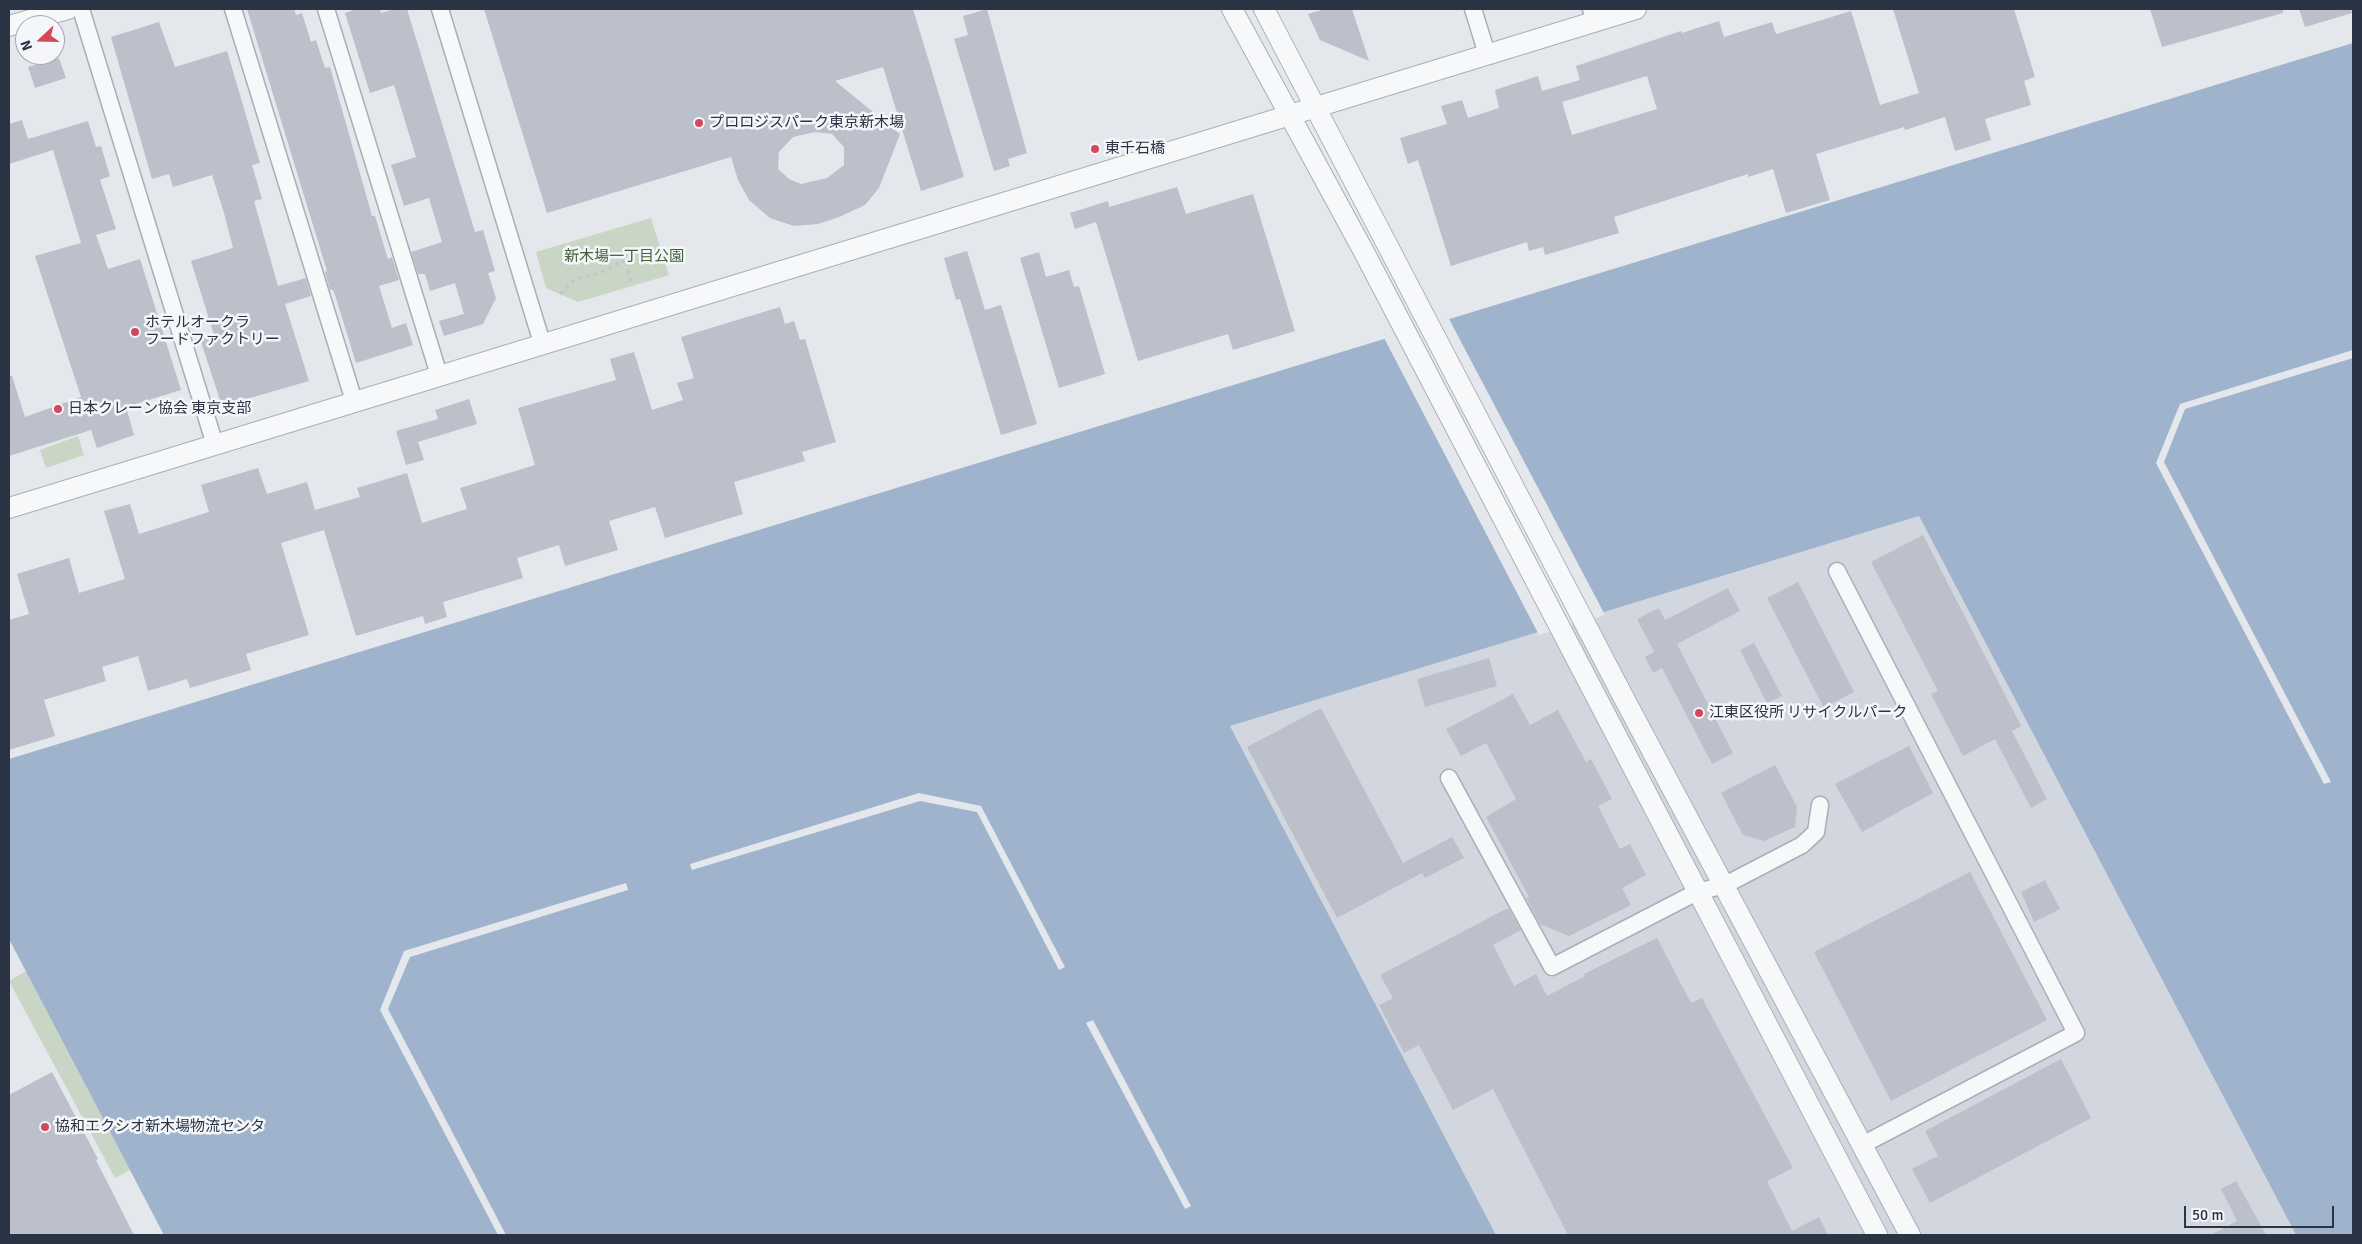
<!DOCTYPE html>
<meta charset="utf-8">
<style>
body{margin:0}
#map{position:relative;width:2362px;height:1244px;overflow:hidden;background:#e4e7ec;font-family:Signika,sans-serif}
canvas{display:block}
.frame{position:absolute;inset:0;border:10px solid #2b3445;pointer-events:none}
.north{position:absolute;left:15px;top:15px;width:50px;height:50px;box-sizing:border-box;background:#f4f6f9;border:1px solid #a4a8b1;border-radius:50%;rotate:249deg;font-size:14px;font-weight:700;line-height:20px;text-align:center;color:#2b3445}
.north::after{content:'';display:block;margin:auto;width:18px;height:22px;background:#d1495b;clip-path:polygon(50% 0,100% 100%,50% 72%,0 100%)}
.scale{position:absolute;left:2184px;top:1206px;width:150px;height:22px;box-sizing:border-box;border:2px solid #2b3445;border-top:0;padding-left:6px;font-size:15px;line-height:18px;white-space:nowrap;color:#2b3445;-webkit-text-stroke:4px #f4f6f9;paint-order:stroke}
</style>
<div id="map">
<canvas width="2362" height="1244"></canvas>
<div class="frame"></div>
<div class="north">N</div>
<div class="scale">50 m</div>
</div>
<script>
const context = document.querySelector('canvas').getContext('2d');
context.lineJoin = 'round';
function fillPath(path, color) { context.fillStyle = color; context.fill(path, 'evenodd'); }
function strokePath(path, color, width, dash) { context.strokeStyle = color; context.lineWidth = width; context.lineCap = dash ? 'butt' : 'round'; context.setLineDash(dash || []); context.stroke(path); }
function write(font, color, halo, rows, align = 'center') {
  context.font = font + ' Signika,"Noto Sans JP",sans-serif'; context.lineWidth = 5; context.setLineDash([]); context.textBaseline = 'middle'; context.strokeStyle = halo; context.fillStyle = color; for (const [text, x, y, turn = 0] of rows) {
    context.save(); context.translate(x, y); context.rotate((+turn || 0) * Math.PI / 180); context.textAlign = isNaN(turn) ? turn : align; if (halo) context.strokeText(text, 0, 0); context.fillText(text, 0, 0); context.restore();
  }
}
fillPath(new Path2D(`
 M1919,516L2296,1235H1496L1230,726Z`), '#d2d6de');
fillPath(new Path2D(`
 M651,218L669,275L578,302L546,288L536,252Z
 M78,436L84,455L46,468L40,450Z
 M26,971L130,1170L115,1178L9,981Z`), '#c9d6c5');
fillPath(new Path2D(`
 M2353,43V1235H2296L1919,516L1230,726L1496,1235H164L9,939V759Z`), '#9fb4cc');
fillPath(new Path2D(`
 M1448,317L1605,615L1539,635L1383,336Z
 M2353,350V358L2185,409L2164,462L2331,782L2324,784L2156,463L2180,404Z
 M919,793L981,806L1065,967L1059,970L977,812L920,801L692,870L690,864Z
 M626,883L628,890L410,957L388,1009L506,1235H498L380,1010L404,951Z
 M1093,1020L1191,1206L1185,1209L1086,1023Z`), '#e4e7ec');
fillPath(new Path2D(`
 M247,9H294L296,15L302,13L311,42L316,40L325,68L330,67L372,216H375L388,259L392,257L399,280L379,286L392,328L406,323L413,345L356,363L336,298L333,290H330L325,272L327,271Z
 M356,9H380L381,13L395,9H407L475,232L483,230L495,271L488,273L496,298L483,324L444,336L439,321L464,314L455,283L430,291L425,274H418L411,252L442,242L429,198L404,206L391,165L416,157L394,85L370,93L345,13Z
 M484,9H913L964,177L921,191L883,67L835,81L900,134L879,188L865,205L839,217L818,224L794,226L770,218L749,200L738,180L731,157L547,213ZM815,132L832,134L844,147V165L827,178L801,184L789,179L778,169L779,152L793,137Z
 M987,9L1027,153L1008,159L1010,166L994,171L954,39L968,35L963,16Z
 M1325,9H1352L1369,61L1320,40L1308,14Z
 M1893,9H2014L2035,77L2024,81L2031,105L1985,119L1991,140L1955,151L1945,117L1905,130L1904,127L1816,154L1830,200L1786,213L1773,169L1748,177V174L1614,217L1619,233L1545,255L1543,247L1529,251L1527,242L1451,266L1418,160L1408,164L1400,138L1447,124L1441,106L1462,100L1468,118L1499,108L1495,90L1538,76L1542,91L1580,80L1576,66L1681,31L1682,33L1719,21L1724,37L1772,22L1776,34L1851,11L1880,105L1919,93ZM1647,76L1657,109L1572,135L1562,102Z
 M2150,9H2283V13L2162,47Z
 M2299,9H2351L2352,13L2305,27Z
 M159,22L175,67L227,51L260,163L252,165L262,199L254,201L278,286L306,278L311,296L285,304L309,381L222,406L200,339L214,335L191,261L233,248L224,213L212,175L173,187L169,174L152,179L111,37Z
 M59,58L66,78L35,88L28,67Z
 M22,120L28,139L88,121L96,147L101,146L110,176L100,180L116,229L96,235L108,269L140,259L181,390L126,407L134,435L97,448L91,430L9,456V376H12L25,417L81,397L35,256L81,243L53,150L9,164V124Z
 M1177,187L1186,214L1253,194L1295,331L1233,350L1228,334L1138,361L1096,222L1075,229L1070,213L1108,201L1109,207Z
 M967,251L985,310L1001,305L1037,424L1001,435L960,299L956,300L944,258Z
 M1039,252L1046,277L1069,270L1074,287L1079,286L1105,374L1059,388L1020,258Z
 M780,307L785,324L794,321L800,340L805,339L836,442L802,452L805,461L734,482L743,514L665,538L655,507L609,521L618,550L565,566L559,545L517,558L523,578L443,602L447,617L425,624L423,616L356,636L324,530L281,543L309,635L246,654L251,670L190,688L187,679L148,691L138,656L102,667L106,681L44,700L55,736L9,750V620L29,614L17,574L69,558L79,593L125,579L104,511L130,504L139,534L209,512L201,485L258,468L267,494L307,482L315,510L360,497L357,488L407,473L422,523L467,509L460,488L535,465L518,408L616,380L610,359L634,352L652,410L683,400L677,383L694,378L681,337Z
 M469,399L477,424L418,442L424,460L406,465L396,431L438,419L435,410Z
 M1923,535L2021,726L2012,731L2047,799L2031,808L1995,739L1963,756L1931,694L1938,691L1871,562Z
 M1798,582L1854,692L1824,708L1767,598Z
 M1728,588L1740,611L1677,644L1733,753L1712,764L1662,668L1653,673L1645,657L1654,652L1637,619L1659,608L1665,620Z
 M1754,643L1782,696L1767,703L1740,650Z
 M1489,658L1497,686L1425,707L1417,679Z
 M1513,694L1530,725L1558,710L1586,762L1591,759L1612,799L1598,806L1620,849L1630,844L1646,875L1622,888L1631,905L1569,936L1540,924L1526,898L1529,897L1486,817L1516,799L1486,743L1461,756L1446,729Z
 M1321,708L1403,863L1452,837L1464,858L1425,878L1422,873L1337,918L1247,747Z
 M1909,746L1933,793L1862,832L1835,784Z
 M1775,765L1797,807L1795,827L1764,841L1743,835L1721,793Z
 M1970,872L2047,1020L1891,1101L1814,952Z
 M2045,880L2060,909L2034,922L2021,892Z
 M1508,908L1521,930L1493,945L1514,986L1536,974L1547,996L1585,976L1584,974L1657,938L1691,1003L1702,998L1793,1168L1767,1181L1792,1231L1819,1217L1828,1235H1568L1493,1089L1453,1110L1419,1045L1404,1053L1379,1005L1393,998L1380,975Z
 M2061,1059L2091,1118L1930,1203L1912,1169L1938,1156L1925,1131Z
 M52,1072L98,1159L96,1160L134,1235H9V1095Z
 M2236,1181L2254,1213L2266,1235H2211L2237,1221L2221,1189Z`), '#bbc0ca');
const minor = new Path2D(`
 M81,9L215,445
 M233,9L354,401
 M326,9L439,375
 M440,9L542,343
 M1473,9L1487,54
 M1591,9L1595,21
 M1837,571L2076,1033L1862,1145
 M1449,778L1552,967L1697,892L1725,885L1802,845L1816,832L1820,805`);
const tertiary = new Path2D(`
 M1232,9L1364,252L1877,1235
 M1264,9L1626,702L1910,1235
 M9,26L68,9
 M9,508L1636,9`);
strokePath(minor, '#a9aeb7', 19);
strokePath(tertiary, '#a9aeb7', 22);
strokePath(new Path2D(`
 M560,294L575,279L600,273L621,262L629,261L628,270L632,286`), '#c2c5cb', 3, [4, 4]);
strokePath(minor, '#f7f8fa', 16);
strokePath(tertiary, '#f7f8fa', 20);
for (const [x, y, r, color] of [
 [699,123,5,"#d1495b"],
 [1095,149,5,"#d1495b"],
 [135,332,5,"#d1495b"],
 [58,409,5,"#d1495b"],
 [1699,713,5,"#d1495b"],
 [45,1127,5,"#d1495b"]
]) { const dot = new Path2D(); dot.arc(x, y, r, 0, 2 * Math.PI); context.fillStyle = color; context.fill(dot); strokePath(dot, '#f4f6f9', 2); }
write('15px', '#2b3445', '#f4f6f9', [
 ["プロロジスパーク東京新木場",709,123],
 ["東千石橋",1105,149],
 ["ホテルオークラ",145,323],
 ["フードファクトリー",145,340],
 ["日本クレーン協会 東京支部",68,409],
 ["江東区役所 リサイクルパーク",1709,713],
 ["協和エクシオ新木場物流センタ",55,1127]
], 'left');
write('15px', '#3f6138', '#f4f6f9', [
 ["新木場一丁目公園",624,257]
]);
</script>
